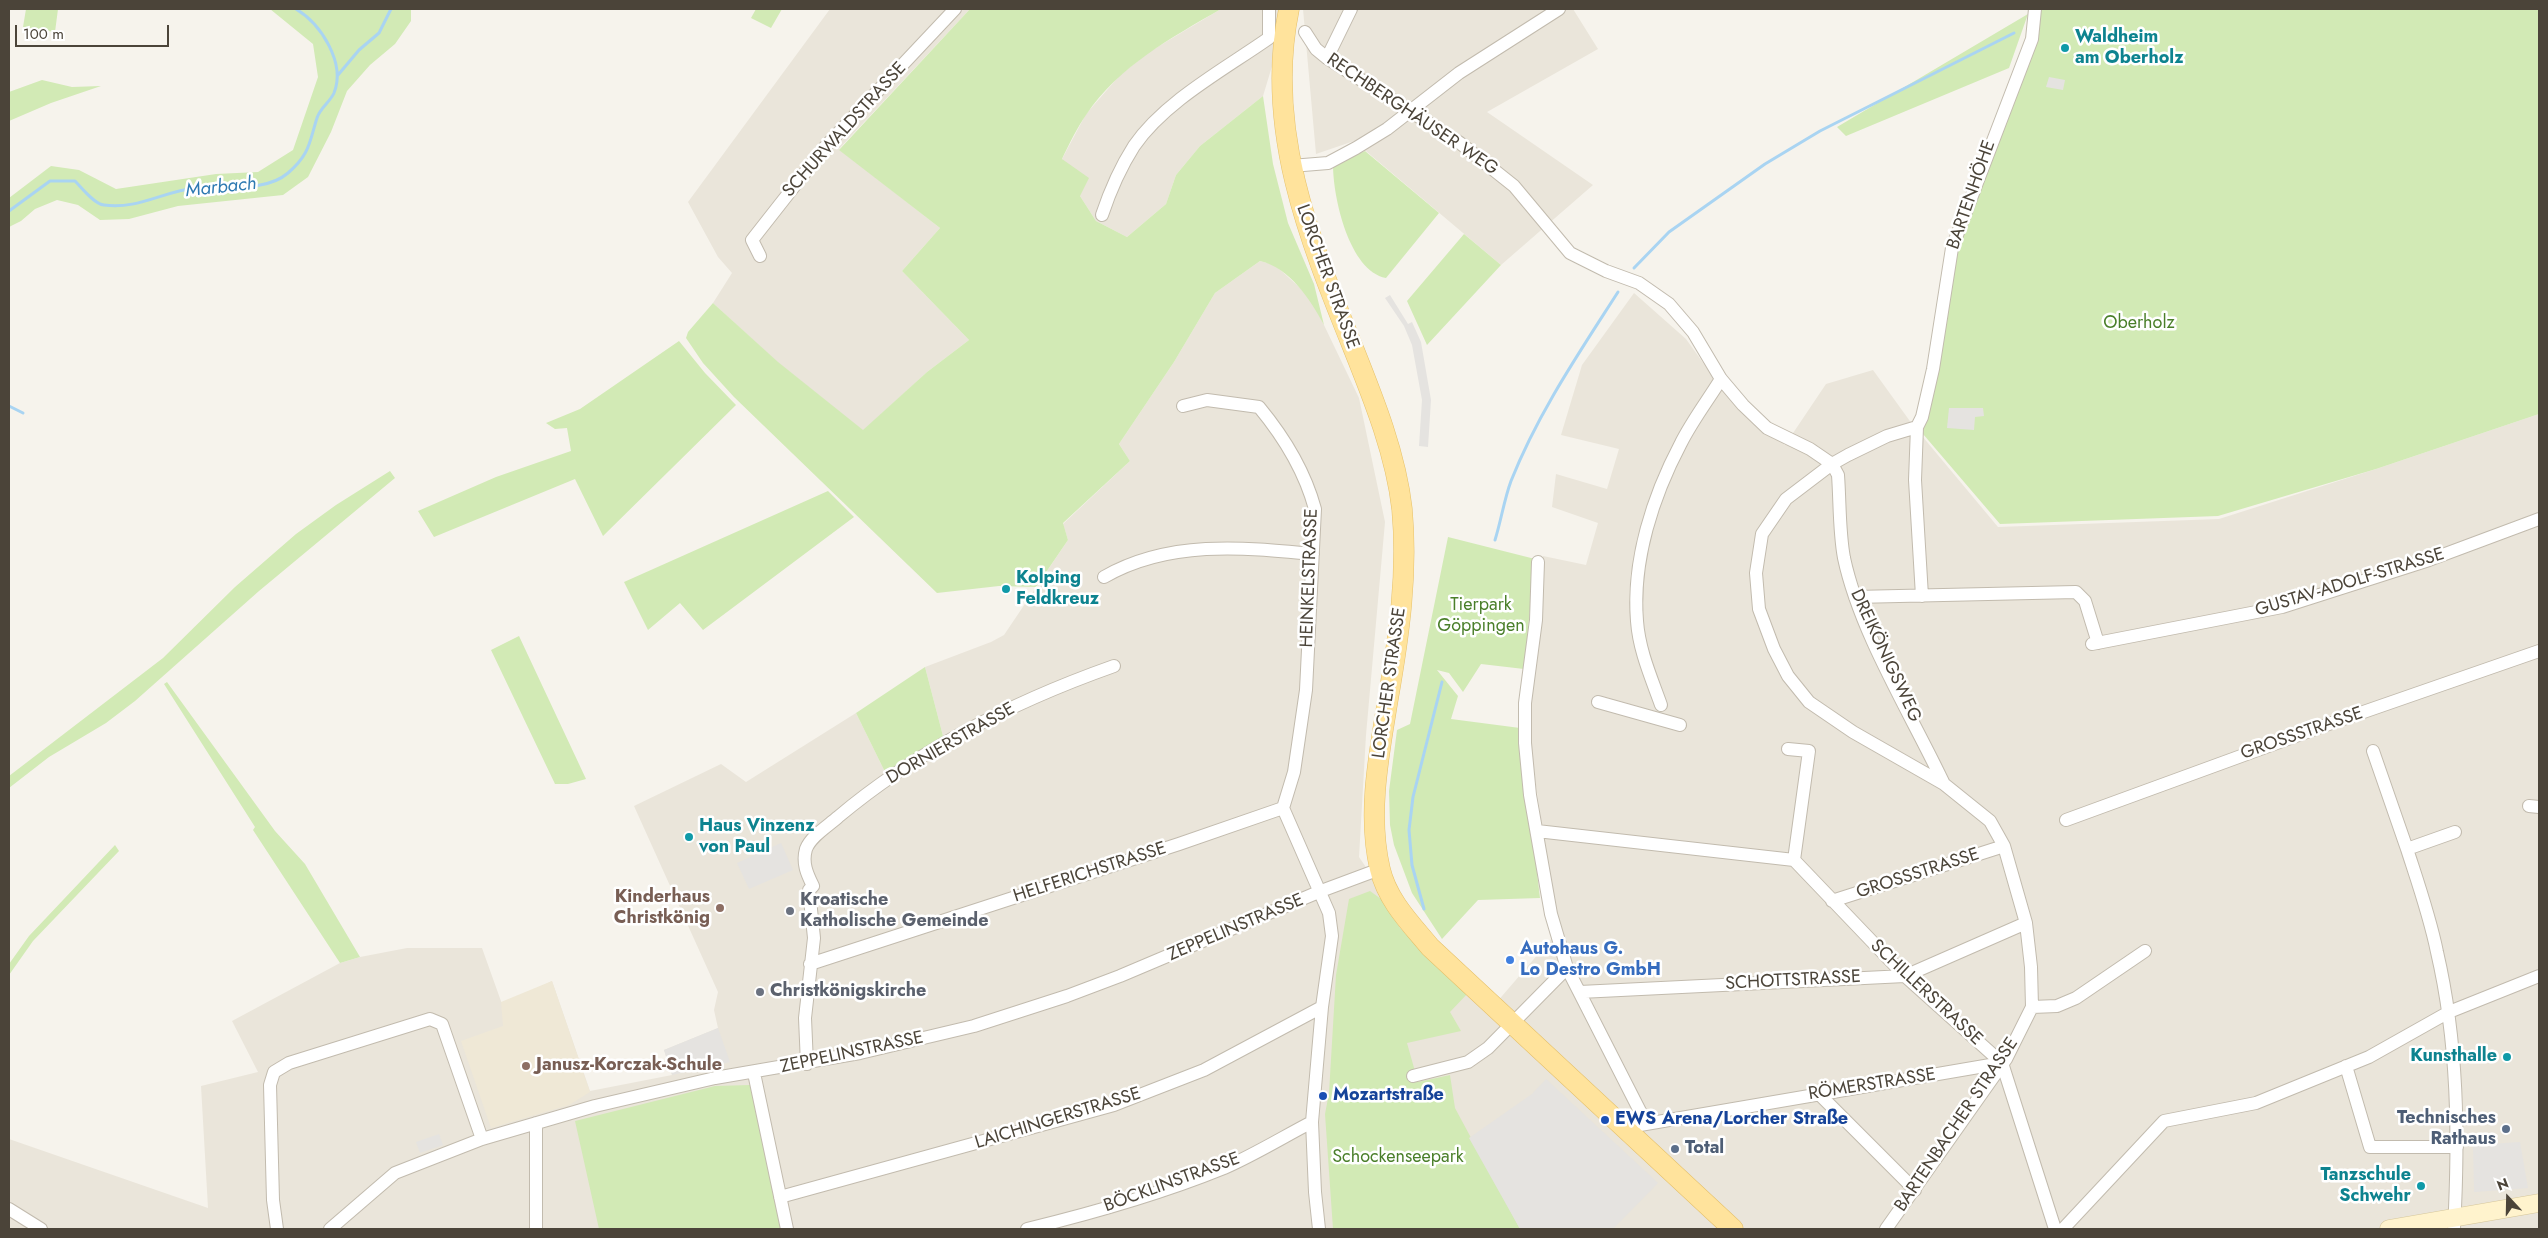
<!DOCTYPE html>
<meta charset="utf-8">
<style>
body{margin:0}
#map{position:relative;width:2548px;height:1238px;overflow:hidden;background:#f6f3ec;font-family:Jost,sans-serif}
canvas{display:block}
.frame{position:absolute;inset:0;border:10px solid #4b4439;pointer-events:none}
.north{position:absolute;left:2483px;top:1173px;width:50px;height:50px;-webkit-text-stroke:4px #fff;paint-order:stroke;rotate:339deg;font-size:14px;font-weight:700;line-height:20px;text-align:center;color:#4b4439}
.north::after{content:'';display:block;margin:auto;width:18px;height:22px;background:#4b4439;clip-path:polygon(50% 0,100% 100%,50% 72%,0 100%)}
.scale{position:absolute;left:15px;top:25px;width:154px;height:22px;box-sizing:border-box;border:2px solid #4b4439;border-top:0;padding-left:6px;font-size:15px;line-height:18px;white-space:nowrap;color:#4b4439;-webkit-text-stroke:4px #fff;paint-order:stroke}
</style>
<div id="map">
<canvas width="2548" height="1238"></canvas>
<div class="frame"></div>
<div class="north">N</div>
<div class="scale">100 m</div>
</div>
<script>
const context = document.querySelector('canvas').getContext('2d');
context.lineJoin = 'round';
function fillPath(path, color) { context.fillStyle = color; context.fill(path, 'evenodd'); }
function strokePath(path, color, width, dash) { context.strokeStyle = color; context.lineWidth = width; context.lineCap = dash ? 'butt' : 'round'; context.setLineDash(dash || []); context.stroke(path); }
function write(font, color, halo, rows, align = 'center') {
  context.font = font + ' Jost,sans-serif'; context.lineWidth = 5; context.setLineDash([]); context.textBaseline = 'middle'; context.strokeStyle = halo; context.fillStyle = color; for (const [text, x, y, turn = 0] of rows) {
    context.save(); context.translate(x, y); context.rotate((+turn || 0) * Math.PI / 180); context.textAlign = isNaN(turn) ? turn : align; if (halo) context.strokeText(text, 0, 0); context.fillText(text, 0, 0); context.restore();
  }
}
fillPath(new Path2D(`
 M830,9H970L839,149L940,228L902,271L969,340L927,372L863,431L777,362L713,303L732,273L718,257L688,202Z
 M1221,9H1279L1273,63L1263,96L1200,146L1176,175L1166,204L1127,237L1096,221L1080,196L1062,159L1086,114L1120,75L1149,52Z
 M1303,9H1573L1598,49L1487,112L1593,185L1501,265L1354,141L1316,154Z
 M1260,261L1275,265L1311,298L1359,398L1385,522L1366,735L1359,857L1404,923L1490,1010L1558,931L1530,746V685L1540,632L1543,556L1586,565L1598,523L1552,507L1556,474L1607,489L1619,449L1561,435L1582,365L1634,293L1686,339L1722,389L1785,445L1826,384L1873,370L1912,424L1998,527L2219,519L2376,469L2539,414V1229H9V1139L208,1208L201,1086L258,1072L232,1021L340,963L360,957L407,948H482L502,1004L552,981L590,1091L672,1075L664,1050L718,1028L714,1010L718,992L634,806L721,764L746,782L856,713L885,772L943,736L925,667L991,642L1004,635L1068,540L1063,524L1130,461L1119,444L1174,362L1215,293Z`), '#eae5da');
fillPath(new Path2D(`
 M552,981L590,1092L569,1105L491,1128L461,1041L503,1026L501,1002Z`), '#efe8d6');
fillPath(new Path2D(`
 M26,9H58L55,32L23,27Z
 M270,9H411V21L395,44L370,65L347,91L331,132L308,177L283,195L178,206L129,219L100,220L78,205L57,200L35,209L21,221L9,227V198L51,166L79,170L116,189L216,174L258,172L293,150L318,77L313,44Z
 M756,9H782L771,28L751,18Z
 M970,9H1221C1171,38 1119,66 1086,115C1077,128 1069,144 1062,159L1089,178L1080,196L1096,221L1127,237L1166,204L1176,175L1200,146L1263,96L1273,164L1288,223L1314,284L1324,325C1310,299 1290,268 1260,261L1215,293L1174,362L1119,444L1130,461L1063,523L1068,540L1036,587L999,586L937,593L734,397L703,363L686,338L688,332L713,303L778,362L863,430L927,372L969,340L902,271L940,228L839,150Z
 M2038,9H2539V414L2376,469L2218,516L2000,524L1917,427L1952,248Z
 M2028,14L2009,68L1846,136L1837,127Z
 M42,80L72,87L101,86L51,103L9,121V92Z
 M1365,151L1439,213L1386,278C1349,271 1333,197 1333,165Z
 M1464,234L1501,265L1427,345L1407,301Z
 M679,341L705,373L736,405L603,536L575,479L434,537L418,511L496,477L571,451L567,428L555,429L546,423L580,409Z
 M390,471L395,478L259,591L135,701L106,723L49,757L9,788V776L163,658L235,587L296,534L336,505Z
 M828,491L854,517L703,630L680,603L648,630L624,582Z
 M1448,537L1535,559L1524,669L1481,664L1463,692L1449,673L1437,670L1458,696L1451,719L1520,728L1540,898L1478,900L1442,939L1412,893L1394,845L1390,825L1389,791L1397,730L1410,724Z
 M519,636L586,779L568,784H555L491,650Z
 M925,667L943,736L885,772L856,713Z
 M167,682L275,831L305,864L360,957L340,963L253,830L255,827L164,684Z
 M115,845L119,851L33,941L9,975V964L29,936Z
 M1370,891L1381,899L1400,928L1468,993L1450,1012L1461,1031L1407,1043L1418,1082L1450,1075L1455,1108L1520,1229H1333L1325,1114L1329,1093L1336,975L1349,899Z
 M750,1085L783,1229H599L575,1121L715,1086Z`), '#d2eab5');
fillPath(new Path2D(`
 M2049,77L2065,80L2063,90L2046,87Z
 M1390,295L1408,324L1412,322L1421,342L1431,400L1428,447L1419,446L1422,400L1412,345L1404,326L1385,298Z
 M1949,408H1983L1984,416L1975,417L1974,430L1947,428Z
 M781,843L793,870L749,889L737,863Z
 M718,1028L730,1062L672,1075L664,1050Z
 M1546,1079L1658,1183L1613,1229H1520L1469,1138L1532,1094Z
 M439,1134L443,1145L420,1153L416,1142Z
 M2520,1142L2528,1188L2474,1192L2473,1145Z`), '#e5e3e0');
strokePath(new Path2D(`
 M338,75L359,50L379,33L391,9
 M9,211L50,181H75C82,188 94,204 104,205C137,210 164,191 196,188C224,185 265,193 288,173C310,154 309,143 317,118C320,108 330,102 334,93C346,63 321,24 296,9
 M1634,268L1669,232L1765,164L1820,131L2014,33
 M9,406L23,413
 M1495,540C1501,521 1504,500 1511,481C1538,413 1579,353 1618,292
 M1424,909L1412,865L1409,830L1413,797L1442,682`), '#a9d4f2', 3);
const street = new Path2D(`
 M1305,32L1316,49L1327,58L1460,143L1514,186L1570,253L1606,271L1639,283L1669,304L1693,332L1721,379L1743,405L1767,428L1810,449L1832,464L1838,475C1840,502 1839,531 1844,558C1860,633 1911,714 1944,784
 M1327,58L1351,9
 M1291,166L1328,163L1356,148L1387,129L1459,73L1559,9
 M1102,215C1110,191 1120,168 1134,146C1165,101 1225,69 1269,38V9
 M760,256L752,240L825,147L955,9
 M1183,406L1207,400L1259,407C1283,436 1305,472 1315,509L1306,690L1294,772L1283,808
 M1917,427L1915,480L1922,596
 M1538,562L1536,620L1525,703V743L1530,795L1551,914L1567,968L1646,1123
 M1104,577C1168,540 1242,547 1313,554
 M1855,597L2076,592L2085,601L2098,643
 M2092,644L2282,607L2429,560L2539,519
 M1598,702L1680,725
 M1661,705C1651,677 1639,650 1637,621C1632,560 1653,496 1681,443C1692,421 1708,400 1721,379
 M1788,749L1809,751L1794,860
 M2373,751L2407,849
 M2529,806L2539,807
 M2066,820L2326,725L2539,651
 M1537,831L1794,860L1905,976L2002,1063L2055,1229
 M1832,901L2004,846
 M810,964L1179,844L1283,808L1329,913L1332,936L1322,1007L1312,1122L1315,1192L1319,1229
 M1580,992L1905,976L2026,923
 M2032,1007L2057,1006L2076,998L2145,951
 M807,1064L805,1018L814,938L809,890L813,886C807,874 802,863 806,849C811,836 828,826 838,817C919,749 1015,701 1114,666
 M2346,1066L2370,1147H2457
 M754,1073L787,1229
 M1413,1076L1468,1062L1488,1048L1567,968
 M1819,1094L1915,1190
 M536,1123V1229
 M1640,1125L2002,1063
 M780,1197L1114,1105L1204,1070L1322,1007
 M9,1209L41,1229
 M277,1229L273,1200L270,1085L274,1072L289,1063L430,1019L442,1024L482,1139
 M330,1229L395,1173L482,1139L595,1106L715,1078L860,1053L974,1026L1067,996L1120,976L1321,891L1380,869
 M1027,1229C1093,1213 1160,1194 1224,1168C1254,1155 1283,1137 1312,1122
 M1886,1229L2006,1059L2032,1007L2031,967L2026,923L2004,846L1990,821L1944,784L1853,732L1809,702L1788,676L1774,649L1759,609L1756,573L1762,534L1786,499L1832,464L1848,455L1887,436L1917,427L1922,417L1933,369L1952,248L2032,39L2035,9
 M2063,1229L2164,1121L2256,1103L2369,1057L2449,1012L2539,976
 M2454,1229C2459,1137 2458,1042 2437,952C2430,917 2418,883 2407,849L2455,832`);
const secondary = new Path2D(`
 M2389,1229L2539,1203`);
const primary = new Path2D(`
 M1289,9C1264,129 1310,241 1354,350C1374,400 1396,455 1402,509C1408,574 1399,636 1388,699C1379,754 1367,814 1380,869C1387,900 1411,924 1430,947L1733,1229`);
strokePath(street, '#c2bbae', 14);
strokePath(secondary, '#d6c79b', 19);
strokePath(primary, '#e6c16a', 21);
strokePath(street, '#fff', 12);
strokePath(secondary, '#fff3cd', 18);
strokePath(primary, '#ffe39c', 20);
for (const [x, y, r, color] of [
 [2065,48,5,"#0f9aa8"],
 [1006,589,5,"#0f9aa8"],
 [689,837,5,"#0f9aa8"],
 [720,908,5,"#8d6e63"],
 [790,911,5,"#6b7280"],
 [1510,960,5,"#3f7fe0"],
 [760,992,5,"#6b7280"],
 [2507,1057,5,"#0f9aa8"],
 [526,1066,5,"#8d6e63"],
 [1323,1096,5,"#1a4fb4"],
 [1605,1120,5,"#1a4fb4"],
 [2506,1129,5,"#5c6f8a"],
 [1675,1149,5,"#5c6f8a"],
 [2421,1186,5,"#0f9aa8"]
]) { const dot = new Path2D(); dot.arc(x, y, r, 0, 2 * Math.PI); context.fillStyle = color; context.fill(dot); strokePath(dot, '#fff', 2); }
write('bold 18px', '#0d838f', '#fff', [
 ["Waldheim",2075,38],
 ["am Oberholz",2075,59],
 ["Kolping",1016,579],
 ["Feldkreuz",1016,600],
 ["Haus Vinzenz",699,827],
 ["von Paul",699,848],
 ["Kunsthalle",2497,1057,"right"],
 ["Tanzschule",2411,1176,"right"],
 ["Schwehr",2411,1197,"right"]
], 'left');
write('18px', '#4b4439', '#fff', [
 ["RECHBERGHÄUSER WEG",1412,115,34],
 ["SCHURWALDSTRASSE",845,130,-48],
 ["BARTENHÖHE",1972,195,-71],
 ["LORCHER STRASSE",1327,277,70],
 ["HEINKELSTRASSE",1310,578,-88],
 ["GUSTAV-ADOLF-STRASSE",2350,583,-17],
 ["DREIKÖNIGSWEG",1885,656,65],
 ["LORCHER STRASSE",1390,683,-82],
 ["GROSSSTRASSE",2302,734,-19],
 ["DORNIERSTRASSE",951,744,-30],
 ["HELFERICHSTRASSE",1090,873,-18],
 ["GROSSSTRASSE",1918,874,-18],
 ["ZEPPELINSTRASSE",1236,928,-23],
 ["SCHOTTSTRASSE",1793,981,-3],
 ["SCHILLERSTRASSE",1926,993,43],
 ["ZEPPELINSTRASSE",852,1053,-12],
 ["RÖMERSTRASSE",1872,1085,-9],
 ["LAICHINGERSTRASSE",1058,1119,-17],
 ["BARTENBACHER STRASSE",1957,1125,-56],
 ["BÖCKLINSTRASSE",1172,1183,-20]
]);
write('18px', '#4a7f2a', '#fff', [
 ["Oberholz",2139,324],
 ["Tierpark",1481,606],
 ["Göppingen",1481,627],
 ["Schockenseepark",1398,1158]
]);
write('bold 18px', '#785e54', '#fff', [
 ["Kinderhaus",710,898],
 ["Christkönig",710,919],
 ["Janusz-Korczak-Schule",536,1066,"left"]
], 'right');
write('bold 18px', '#5b616d', '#fff', [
 ["Kroatische",800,901],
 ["Katholische Gemeinde",800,922],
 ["Christkönigskirche",770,992]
], 'left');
write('bold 18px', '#366cbe', '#fff', [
 ["Autohaus G.",1520,950],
 ["Lo Destro GmbH",1520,971]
], 'left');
write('bold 18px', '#164399', '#fff', [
 ["Mozartstraße",1333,1096],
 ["EWS Arena/Lorcher Straße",1615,1120]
], 'left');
write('bold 18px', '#4e5e75', '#fff', [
 ["Technisches",2496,1119],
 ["Rathaus",2496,1140],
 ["Total",1685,1149,"left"]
], 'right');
write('italic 19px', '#2e7ab2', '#fff', [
 ["Marbach",221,188,-6]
]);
</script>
